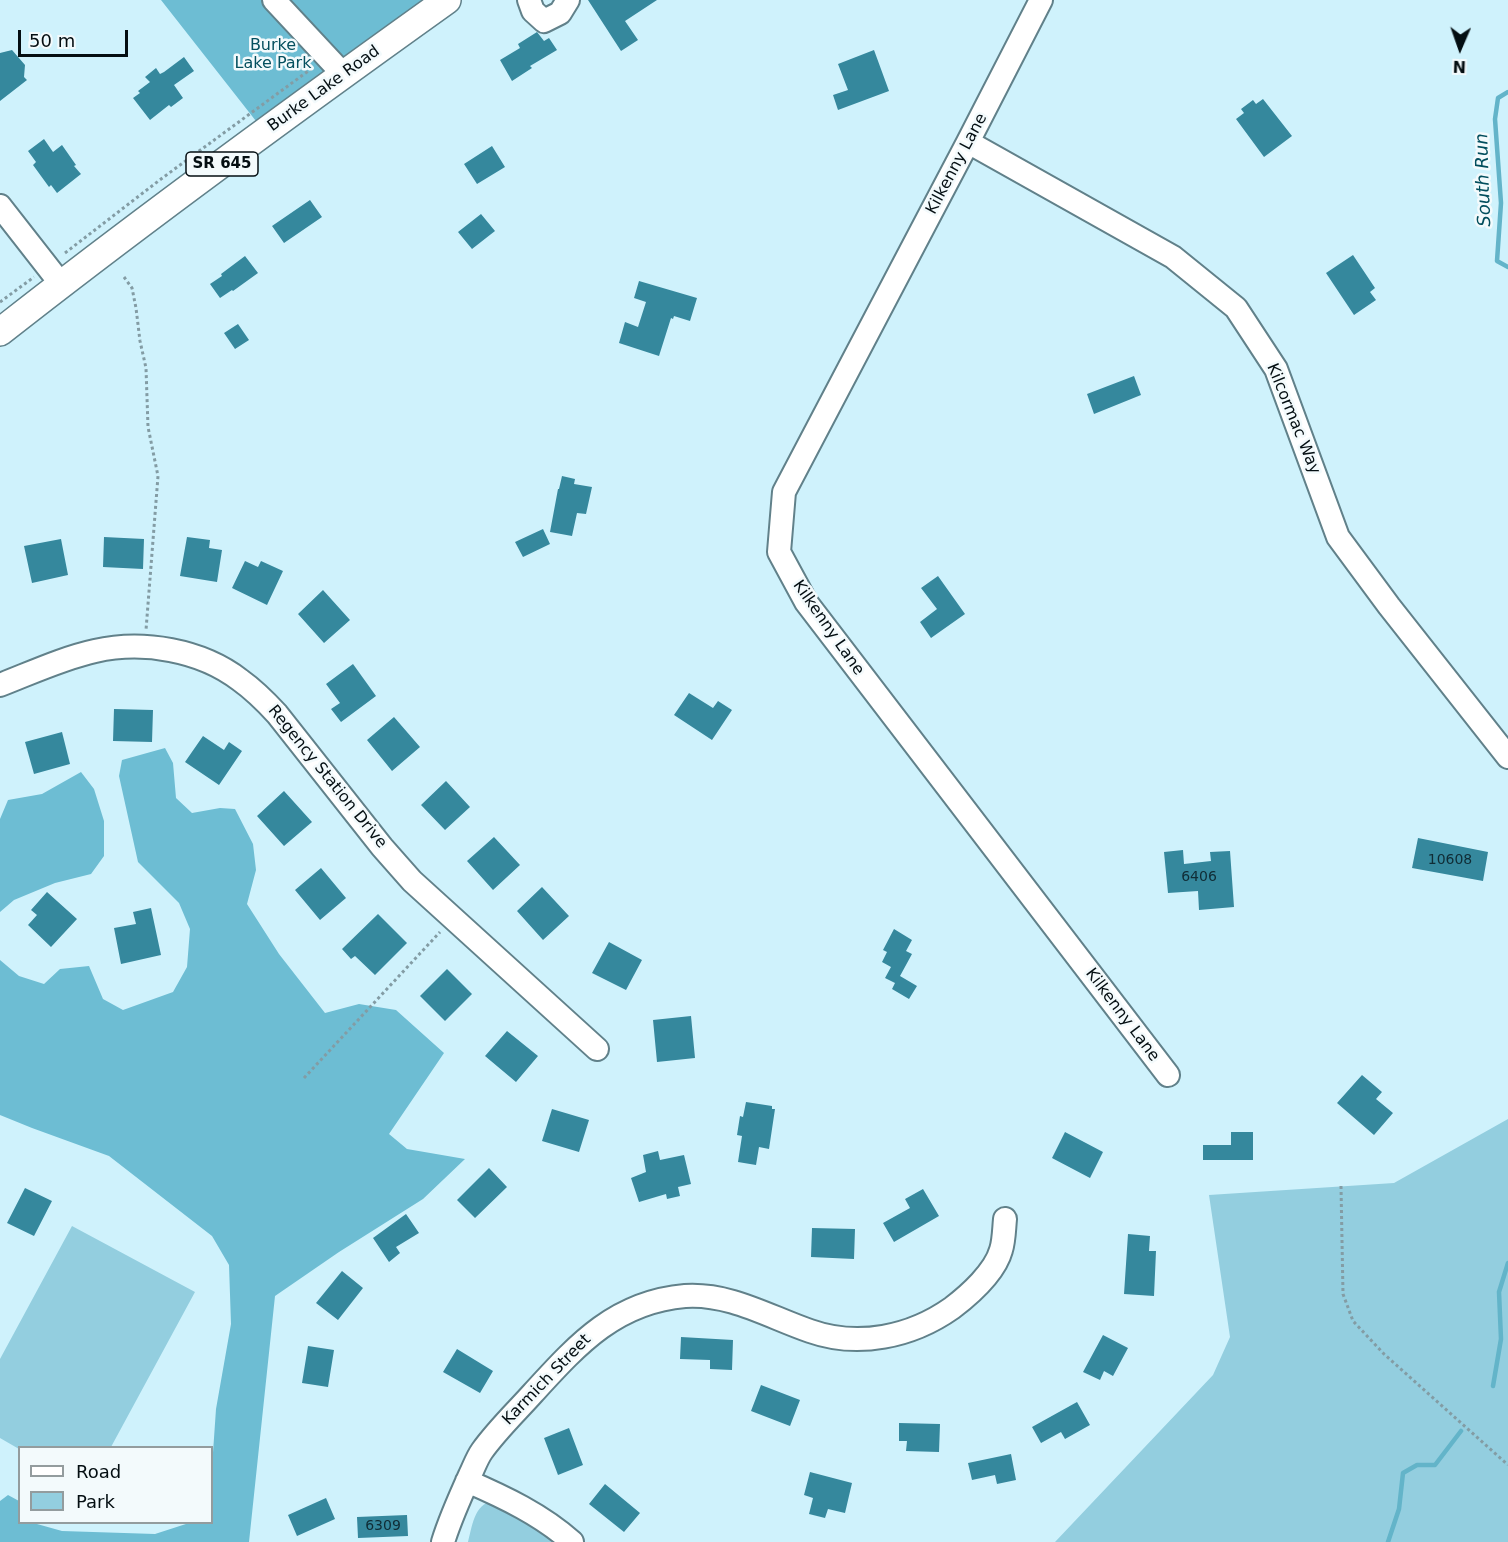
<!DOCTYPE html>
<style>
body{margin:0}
#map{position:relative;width:1508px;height:1542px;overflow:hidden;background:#cff2fc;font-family:"DejaVu Sans",sans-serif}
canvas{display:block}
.legend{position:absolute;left:18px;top:1446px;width:195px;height:78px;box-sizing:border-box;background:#f3fafc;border:2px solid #939c9e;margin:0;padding:8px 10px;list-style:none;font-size:18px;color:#040e12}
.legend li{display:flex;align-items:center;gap:12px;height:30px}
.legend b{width:30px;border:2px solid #939c9e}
.north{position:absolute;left:1430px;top:18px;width:60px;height:60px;-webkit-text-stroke:4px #f3fafc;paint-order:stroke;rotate:182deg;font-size:16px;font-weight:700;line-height:24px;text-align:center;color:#040e12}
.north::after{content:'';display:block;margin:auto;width:21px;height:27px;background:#040e12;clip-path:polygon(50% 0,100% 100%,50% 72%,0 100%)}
.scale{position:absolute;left:18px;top:30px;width:110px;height:27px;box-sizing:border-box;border:3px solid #040e12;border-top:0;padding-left:8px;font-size:18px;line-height:21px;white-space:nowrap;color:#040e12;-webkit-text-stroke:4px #f3fafc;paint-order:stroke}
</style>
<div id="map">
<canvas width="1508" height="1542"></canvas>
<ul class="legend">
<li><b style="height:8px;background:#fff"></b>Road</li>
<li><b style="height:16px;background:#93cedf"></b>Park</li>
</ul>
<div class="north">N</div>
<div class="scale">50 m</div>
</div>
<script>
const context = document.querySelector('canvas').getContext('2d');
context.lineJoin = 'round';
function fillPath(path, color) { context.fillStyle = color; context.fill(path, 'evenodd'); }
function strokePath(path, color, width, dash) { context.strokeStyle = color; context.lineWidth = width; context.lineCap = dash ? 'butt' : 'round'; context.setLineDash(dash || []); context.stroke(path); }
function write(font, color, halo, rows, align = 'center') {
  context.font = font + ' "DejaVu Sans",sans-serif'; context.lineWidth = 5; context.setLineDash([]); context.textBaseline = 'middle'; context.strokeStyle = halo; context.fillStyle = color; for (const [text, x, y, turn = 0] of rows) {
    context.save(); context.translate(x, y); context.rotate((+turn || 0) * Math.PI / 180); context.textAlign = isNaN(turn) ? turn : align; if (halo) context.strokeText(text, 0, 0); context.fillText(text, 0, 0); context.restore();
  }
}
fillPath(new Path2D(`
 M1508,1119V1542H1055L1213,1375L1230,1337L1209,1195L1394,1183Z
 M72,1226L195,1292L111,1447L20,1448L19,1449L0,1438V1359Z
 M493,1501L560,1542H468C472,1527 474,1504 493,1501Z`), '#93cedf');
fillPath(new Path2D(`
 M161,0H439L263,130Z
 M165,748L173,763L176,798L192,813L220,808L235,809L253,844L256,870L247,904L279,954L325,1013L359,1004L396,1010L444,1053L389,1134L407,1149L465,1159L423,1199L339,1252L275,1296L249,1542H0V1501L8,1495L19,1501L20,1522L36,1523L37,1524L62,1531L155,1534L189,1523L212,1522V1467L216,1409L231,1324L229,1265L212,1236L109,1156L32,1128L0,1115V960L19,976L44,984L60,969L89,966L103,999L123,1010L173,992L187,967L190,929L179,903L138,862L119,776L122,760Z
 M81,772L94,789L104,821V856L91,874L55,883L14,900L0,912V819L8,800L42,794Z`), '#6dbdd3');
strokePath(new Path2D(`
 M1508,92L1498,98L1495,119L1501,203L1497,261L1508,267
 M1493,1386L1501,1339L1499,1292L1508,1263
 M1388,1542L1399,1509L1403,1473L1417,1465H1435L1461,1431`), '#63b4c9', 4.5);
fillPath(new Path2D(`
 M588,0H657L625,21L638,40L621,51Z
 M537,32L544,41L549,38L557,50L530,66L532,68L512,81L500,60L520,48L518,44Z
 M12,50L25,65L24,77L27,80L0,101V53Z
 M874,50L889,91L838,110L833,95L848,90L838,64Z
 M184,57L194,71L174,85L183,98L171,107L169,105L150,120L133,98L140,93L138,91L150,82L145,77L156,68L160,74L164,72Z
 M1263,99L1292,136L1264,157L1236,119L1244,113L1241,109L1253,100L1256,104Z
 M44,139L53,152L62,145L76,165L74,166L81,174L57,193L51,185L49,187L33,165L36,162L28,151Z
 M492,146L505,167L477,184L464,164Z
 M310,200L322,217L284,243L272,226Z
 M481,214L495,231L472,249L458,232Z
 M1353,255L1375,288L1370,292L1376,300L1354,315L1326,273Z
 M245,256L258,273L233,291L232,290L220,298L210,284L222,276L221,274Z
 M639,281L697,298L690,321L674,316L673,319L671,318L659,356L619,343L625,322L638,327L646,302L634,298Z
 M238,324L249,340L235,349L224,333Z
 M1134,376L1141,395L1094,414L1087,394Z
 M562,476L575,479L574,484L592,487L586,514L577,513L572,536L550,532L558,489H559Z
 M543,529L550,544L523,557L515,542Z
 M104,537L144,539L143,569L103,567Z
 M187,537L210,540L209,548L222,550L217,582L180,576Z
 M61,539L68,575L32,583L24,546Z
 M245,561L258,567L261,561L283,571L267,605L232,588Z
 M938,576L965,614L931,638L920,622L937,609L921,588Z
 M323,590L350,620L324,643L298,614Z
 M353,664L376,696L341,722L331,709L340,703L326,684Z
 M689,693L713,708L718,701L732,710L712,740L674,715Z
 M114,709L153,710L152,742L113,741Z
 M394,717L420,747L392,771L367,740Z
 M62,732L70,764L34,774L25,742Z
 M203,736L224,750L229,742L242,751L219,785L185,762Z
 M446,781L470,807L445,830L421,805Z
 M284,791L312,822L284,846L257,816Z
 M494,837L520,865L493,890L467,861Z
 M1418,838L1488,852L1483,881L1412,868Z
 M1183,850L1184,864L1211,861L1210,852L1230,851L1234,907L1199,910L1198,891L1168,893L1164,852Z
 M321,868L346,898L320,920L295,890Z
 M542,887L569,916L543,940L517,911Z
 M47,892L77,919L51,947L28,925L37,915L31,910Z
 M151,908L161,955L121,964L114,928L136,924L133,912Z
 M378,914L407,943L375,975L355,956L351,959L342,949Z
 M894,929L912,940L906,951L912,954L900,976L917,986L909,999L892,989L895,983L885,978L891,967L882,962L887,952L883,950Z
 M609,942L642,960L626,990L592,973Z
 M447,969L472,994L445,1021L420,996Z
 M691,1016L695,1058L657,1062L653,1020Z
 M507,1031L538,1056L516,1082L485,1056Z
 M1362,1075L1382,1092L1376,1099L1393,1113L1374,1135L1337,1103Z
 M746,1102L772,1106V1109H775L769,1149L759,1147L756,1165L738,1162L742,1136L737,1135L740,1116L743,1117Z
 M552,1109L589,1120L579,1152L542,1141Z
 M1065,1132L1103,1152L1090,1178L1052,1158Z
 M1231,1132H1253V1160H1203V1145H1231Z
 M658,1151L660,1160L684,1155L691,1184L678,1187L680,1196L667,1199L666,1194L639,1202L631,1178L646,1172L643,1155Z
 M489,1168L507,1187L475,1218L457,1200Z
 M25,1188L52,1201L34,1236L7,1223Z
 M923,1189L939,1216L894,1242L883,1223L910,1208L905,1199Z
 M406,1214L419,1233L396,1247L400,1253L389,1262L373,1238Z
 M812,1228L855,1229L854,1259L811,1257Z
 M1128,1234L1150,1236L1149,1251H1156L1154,1296L1124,1294Z
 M342,1271L363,1288L338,1320L316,1303Z
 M1103,1335L1128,1348L1113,1376L1104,1371L1100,1380L1083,1372Z
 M681,1337L733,1340L732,1370L710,1369V1360L680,1359Z
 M308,1346L334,1350L328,1387L302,1383Z
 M457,1349L493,1371L480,1393L443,1372Z
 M761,1385L800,1400L790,1426L751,1411Z
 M1077,1402L1090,1425L1065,1439L1061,1432L1041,1443L1032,1427Z
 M899,1423L940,1424L939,1452L906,1451L907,1441H899Z
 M569,1428L583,1465L558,1475L544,1438Z
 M1011,1454L1016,1480L997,1484L995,1475L972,1480L968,1463Z
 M810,1472L852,1483L845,1513L828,1509L825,1518L809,1514L813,1498L804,1495Z
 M605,1484L640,1513L624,1532L589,1504Z
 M326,1498L335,1519L297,1536L288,1515Z
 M407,1515L408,1536L358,1538L357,1517Z`), '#35889d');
const minor = new Path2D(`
 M274,0L343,74
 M529,0L533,11L544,21L560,13L568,0
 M1041,0L968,142L784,492L779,552L806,602L1168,1075
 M968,142L1173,257L1236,308L1276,369L1338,537L1389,606L1508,757
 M0,206L61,284
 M0,685C31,673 63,658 95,651C143,640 201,650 240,680C254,690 266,702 277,714L382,847L412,881L597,1049
 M467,1481C504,1497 542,1515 572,1542
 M443,1542C450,1519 460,1497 470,1475C474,1467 477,1458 482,1451C497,1430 516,1412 533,1393C577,1345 615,1302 685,1296C730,1293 769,1317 810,1331C858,1348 911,1337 952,1308C969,1295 995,1272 1001,1250C1004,1241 1004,1229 1005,1219`);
const major = new Path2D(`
 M0,332C146,217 296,108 447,0`);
strokePath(minor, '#61818a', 26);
strokePath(major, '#61818a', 30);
strokePath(new Path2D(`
 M65,253L161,179L311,69L310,67
 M124,277L132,288L136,308L140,341L146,368L148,427L158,476L146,630
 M0,302L34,277
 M304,1078L440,932
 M1341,1186L1343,1294L1353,1321L1384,1354L1508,1465`), '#839ca4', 3, [3, 3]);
strokePath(minor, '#fff', 22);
strokePath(major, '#fff', 27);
write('14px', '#102c35', null, [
 ["10608",1450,860],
 ["6406",1199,877],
 ["6309",383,1526]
]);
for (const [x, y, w] of [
 [222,164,72]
]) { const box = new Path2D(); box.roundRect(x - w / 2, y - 12, w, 24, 4.5); context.fillStyle = '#f3fafc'; context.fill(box); strokePath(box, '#040e12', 1.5); }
write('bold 15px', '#040e12', null, [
 ["SR 645",222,164]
]);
write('16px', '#044f5e', '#f3fafc', [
 ["Burke",273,46],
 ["Lake Park",273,64]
]);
write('16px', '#040e12', '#f3fafc', [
 ["Burke Lake Road",324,89,-36],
 ["Kilkenny Lane",957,164,-62],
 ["Kilcormac Way",1293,419,68],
 ["Kilkenny Lane",828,628,55],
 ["Regency Station Drive",327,777,51],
 ["Kilkenny Lane",1122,1015,53],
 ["Karmich Street",547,1380,-46]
]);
write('italic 18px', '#024e5d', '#f3fafc', [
 ["South Run",1484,180,-92]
]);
</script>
